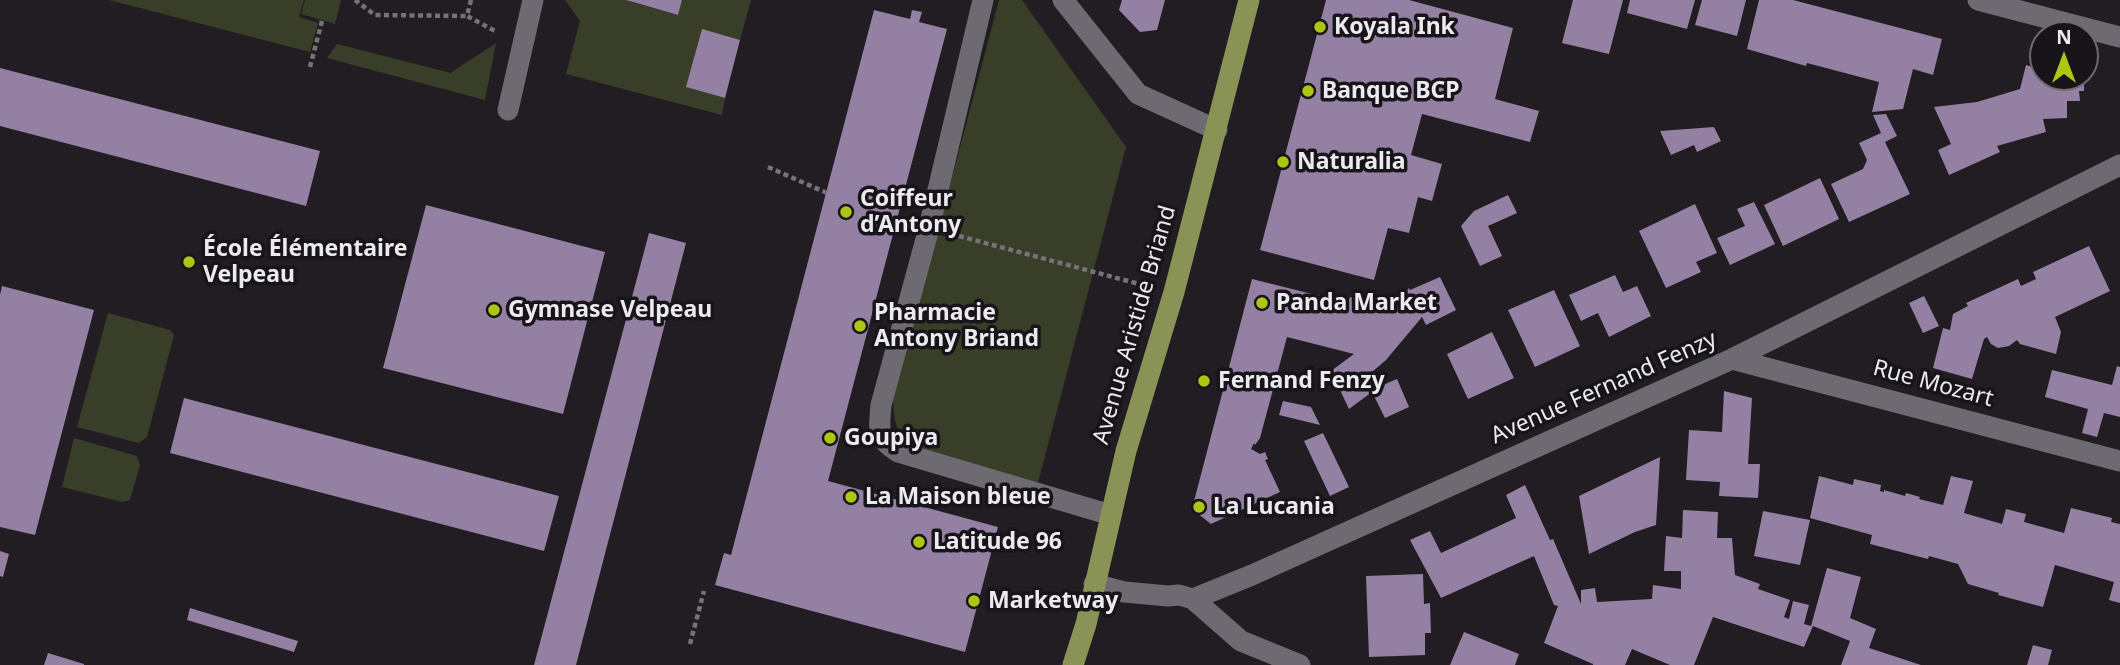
<!DOCTYPE html>
<meta charset="utf-8">
<style>
body{margin:0}
#map{position:relative;width:2120px;height:665px;overflow:hidden;background:#211d23;font-family:"Noto Sans",sans-serif}
canvas{display:block}
.north{position:absolute;left:2029px;top:21px;width:70px;height:70px;box-sizing:border-box;background:#17141a;border:2px solid #6c6a6f;border-radius:50%;rotate:0deg;font-size:19px;font-weight:700;line-height:28px;text-align:center;color:#eceaee}
.north::after{content:'';display:block;margin:auto;width:24px;height:32px;background:#acc613;clip-path:polygon(50% 0,100% 100%,50% 72%,0 100%)}
</style>
<div id="map">
<canvas width="2120" height="665"></canvas>
<div class="north">N</div>
</div>
<script>
const context = document.querySelector('canvas').getContext('2d');
context.lineJoin = 'round';
function fillPath(path, color) { context.fillStyle = color; context.fill(path, 'evenodd'); }
function strokePath(path, color, width, dash) { context.strokeStyle = color; context.lineWidth = width; context.lineCap = dash ? 'butt' : 'round'; context.setLineDash(dash || []); context.stroke(path); }
function write(font, color, halo, rows, align = 'center') {
  context.font = font + ' "Noto Sans",sans-serif'; context.lineWidth = 7; context.setLineDash([]); context.textBaseline = 'middle'; context.strokeStyle = halo; context.fillStyle = color; for (const [text, x, y, turn = 0] of rows) {
    context.save(); context.translate(x, y); context.rotate((+turn || 0) * Math.PI / 180); context.textAlign = isNaN(turn) ? turn : align; if (halo) context.strokeText(text, 0, 0); context.fillText(text, 0, 0); context.restore();
  }
}
fillPath(new Path2D(`
 M109,0H304L299,17L318,23L310,52Z
 M305,0H341L335,24L301,14Z
 M565,0H631V2L678,15L682,0H751L740,40L702,30L687,87L725,98L722,115L566,74L580,21Z
 M999,0H1022L1126,147L1038,483L922,452C898,438 894,427 893,400Z
 M496,43L485,100L327,58L337,44L451,73C465,62 481,54 496,43Z
 M108,313L170,330L174,335L147,437L139,443L77,427Z
 M74,438L137,456L140,465L130,500L122,502L62,487Z`), '#393e28');
fillPath(new Path2D(`
 M626,0H682L678,15Z
 M1122,0H1165L1157,30L1140,32L1119,10Z
 M1326,0H1409L1513,28L1495,99L1539,111L1530,142L1422,114L1411,155L1442,164L1432,201L1418,197L1409,233L1388,228L1374,280L1260,250Z
 M1573,0H1623L1609,54L1562,43Z
 M1630,0H1695L1687,29L1627,13Z
 M1702,0H1746L1737,36L1695,25Z
 M1759,0H1793L1942,39L1933,75L1913,69L1903,109L1872,112L1879,82L1807,63L1806,66L1747,49Z
 M874,10L910,19L912,10L922,12L919,22L947,29L828,481L998,527L965,652L715,585L724,553L731,555Z
 M702,29L740,40L725,98L686,87Z
 M2085,50L2097,53L2091,74L2085,72Z
 M2026,65L2043,70V77H2084V91H2079L2080,101H2067V118L2043,119L2046,132L1997,146L2000,152L1949,175L1938,150L1951,144L1934,107L1977,102L2020,89Z
 M0,68L320,151L306,206L0,126Z
 M1886,114L1897,136L1885,142L1910,194L1849,222L1831,184L1863,169L1867,160L1859,143L1881,133L1873,115Z
 M1714,127L1721,141L1697,152L1694,145L1671,155L1660,131Z
 M1820,178L1839,219L1783,246L1764,205Z
 M1508,195L1517,213L1488,226L1502,256L1480,266L1461,226L1474,211Z
 M1754,202L1775,244L1730,265L1717,238L1745,226L1737,209Z
 M1695,204L1717,253L1696,262L1701,272L1666,288L1639,231Z
 M426,205L605,252L563,414L383,368Z
 M649,233L686,243L576,665H534Z
 M2089,246L2110,291L2055,317L2061,332L2056,354L2020,344L2017,340L2009,346L1998,348L1991,344L1987,337L1984,339L1972,379L1933,368L1943,328L1950,330L1953,314L1968,306L1966,303L2018,279L2021,286L2036,279L2033,272Z
 M1615,275L1623,292L1637,286L1651,316L1609,337L1598,313L1581,321L1569,295Z
 M1440,277L1456,310L1426,325L1422,317L1386,360L1366,377L1371,390L1397,379L1409,407L1385,418L1372,392L1349,409L1331,371L1354,354L1287,337L1260,438L1255,445L1254,443L1251,449L1260,454L1265,452L1268,459L1265,460L1280,492L1211,524L1192,509L1252,279L1348,303L1350,297L1393,308L1409,288L1410,290Z
 M2,286L94,310L35,535L0,527V295Z
 M1554,290L1580,346L1535,367L1508,310Z
 M1924,296L1939,326L1923,333L1909,303Z
 M1492,332L1514,378L1468,399L1447,354Z
 M2117,366L2120,367V417L2104,413L2097,437L2082,433L2088,409L2045,397L2052,370L2112,385Z
 M1724,391L1752,398L1748,464H1760L1758,498L1719,496L1720,482L1686,480L1689,430L1722,432Z
 M184,398L559,496L544,551L170,453Z
 M1283,401L1311,407L1320,425L1279,415Z
 M1323,433L1349,487L1330,496L1304,441Z
 M1660,457L1656,525L1635,532L1589,554L1579,496Z
 M1819,476L1853,485L1854,479L1881,485L1880,491L1884,492V490L1905,496L1906,493L1920,497L1919,499L1943,505L1951,476L1973,481L1964,513L2002,524L2006,509L2026,514L2024,522L2064,533L2071,508L2112,518L2111,522L2120,524V603L2109,600L2114,582L2055,565L2043,607L1998,595L1999,593L1968,584L1958,564L1929,556L1928,559L1870,544L1872,535L1810,518Z
 M1525,485L1550,540L1553,539L1581,604V590L1595,588L1597,602L1652,599L1653,585L1681,589V571H1664L1666,536L1682,538L1683,510L1718,512L1717,538H1732L1735,575L1760,584L1758,589L1790,600L1784,617L1789,619L1793,601L1809,605L1804,624L1811,626L1827,568L1861,577L1850,618L1876,629L1869,648L1921,665H1841L1850,641L1813,626L1804,647L1713,617L1694,665H1670L1632,649L1625,665H1593V664L1544,643L1558,606L1554,605L1534,556L1441,598L1410,540L1430,531L1441,553L1516,518L1506,495Z
 M1763,511L1810,520L1800,565L1754,556Z
 M0,551L9,554L3,577L0,576Z
 M1423,574L1424,604L1430,603L1431,633H1425V655L1369,657L1366,576Z
 M190,608L298,641L294,652L187,620Z
 M1464,632L1519,654L1515,665H1450Z
 M2033,645L2052,650L2048,665H2027Z
 M48,653L84,664V665H44Z`), '#9480a3');
strokePath(new Path2D(`
 M355,0L375,15L467,16
 M471,0L467,16L495,31
 M310,67L322,21
 M768,167L827,193
 M959,236L1143,285
 M690,644L704,591`), '#767378', 4.5, [5, 3.5]);
strokePath(new Path2D(`
 M983,0L929,228L881,405C879,430 876,438 898,452L1111,515
 M1063,0L1138,94L1217,130
 M1978,0L2120,37
 M508,110L533,0
 M1732,359L2120,461
 M1094,584L1124,592L1168,596L1179,595L1193,599L1252,575L1732,359L2120,165
 M1193,599L1241,641L1300,665`), '#6e6a71', 21);
strokePath(new Path2D(`
 M1073,665L1086,624L1126,451L1174,292L1249,0`), '#899356', 21);
for (const [x, y, r, color] of [
 [1320,27,7,"#acc613"],
 [1308,91,7,"#acc613"],
 [1283,162,7,"#acc613"],
 [846,212,7,"#acc613"],
 [189,262,7,"#acc613"],
 [1262,303,7,"#acc613"],
 [494,310,7,"#acc613"],
 [860,326,7,"#acc613"],
 [1204,381,7,"#acc613"],
 [830,438,7,"#acc613"],
 [851,497,7,"#acc613"],
 [1199,507,7,"#acc613"],
 [919,542,7,"#acc613"],
 [974,601,7,"#acc613"]
]) { const dot = new Path2D(); dot.arc(x, y, r, 0, 2 * Math.PI); context.fillStyle = color; context.fill(dot); strokePath(dot, '#17141a', 2.5); }
write('bold 23px', '#eceaee', '#17141a', [
 ["Koyala Ink",1334,27],
 ["Banque BCP",1322,91],
 ["Naturalia",1297,162],
 ["Coiffeur",860,199],
 ["d’Antony",860,225],
 ["École Élémentaire",203,249],
 ["Velpeau",203,275],
 ["Panda Market",1276,303],
 ["Gymnase Velpeau",508,310],
 ["Pharmacie",874,313],
 ["Antony Briand",874,339],
 ["Fernand Fenzy",1218,381],
 ["Goupiya",844,438],
 ["La Maison bleue",865,497],
 ["La Lucania",1213,507],
 ["Latitude 96",933,542],
 ["Marketway",988,601]
], 'left');
write('23px', '#eceaee', '#17141a', [
 ["Avenue Aristide Briand",1135,325,-74],
 ["Rue Mozart",1933,384,15],
 ["Avenue Fernand Fenzy",1604,388,-24]
]);
</script>
